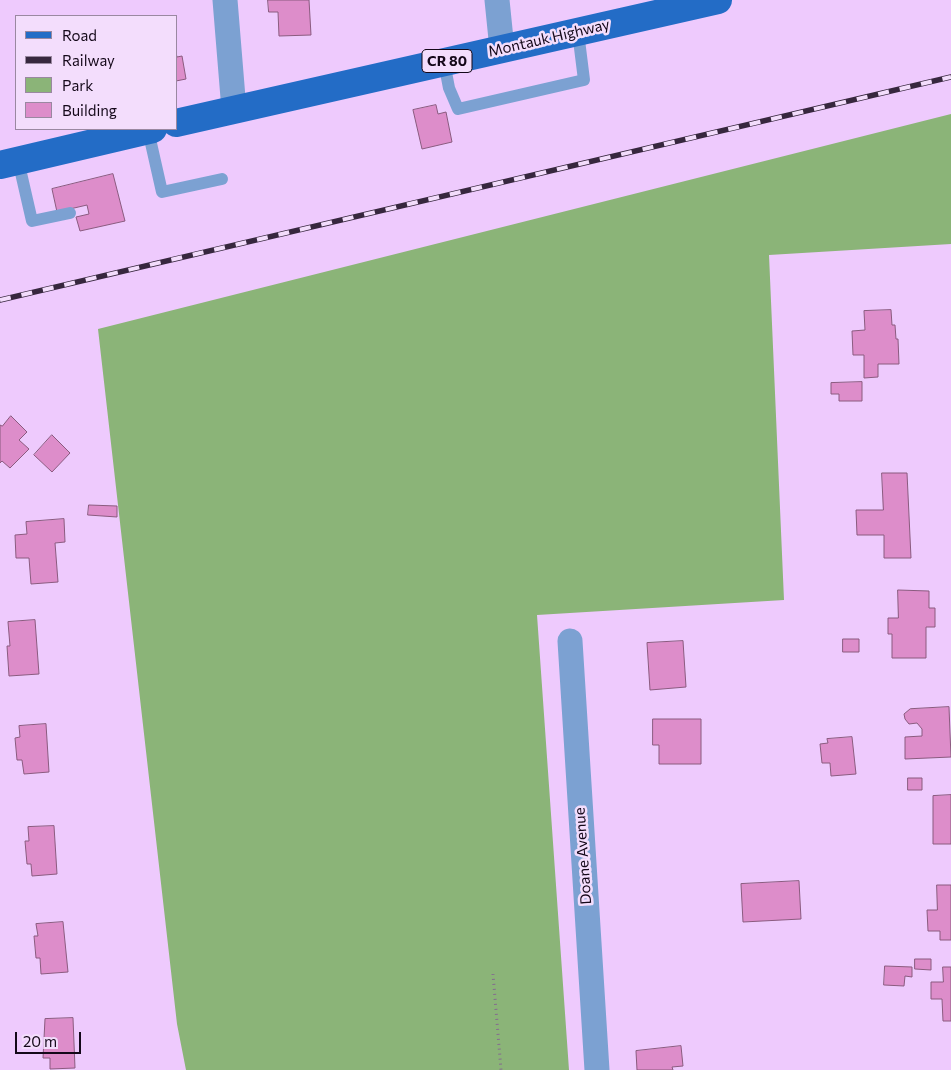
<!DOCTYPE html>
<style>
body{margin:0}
#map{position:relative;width:951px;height:1070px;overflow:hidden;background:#eecafd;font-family:Commissioner,sans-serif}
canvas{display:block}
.legend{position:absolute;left:15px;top:15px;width:162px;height:115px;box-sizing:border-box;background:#f3ddfc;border:1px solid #9a88a1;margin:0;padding:6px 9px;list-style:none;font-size:15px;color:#140819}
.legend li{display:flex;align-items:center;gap:10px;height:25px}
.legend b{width:25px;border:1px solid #9a88a1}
.scale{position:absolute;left:15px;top:1032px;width:66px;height:22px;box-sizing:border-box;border:2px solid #140819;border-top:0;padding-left:6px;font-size:15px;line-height:18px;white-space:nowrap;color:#140819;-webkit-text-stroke:4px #f3ddfc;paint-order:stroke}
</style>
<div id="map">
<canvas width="951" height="1070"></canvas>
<ul class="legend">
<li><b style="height:6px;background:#236cc6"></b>Road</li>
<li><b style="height:6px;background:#37273e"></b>Railway</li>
<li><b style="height:14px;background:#8bb478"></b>Park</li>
<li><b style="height:14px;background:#dd8dca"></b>Building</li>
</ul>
<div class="scale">20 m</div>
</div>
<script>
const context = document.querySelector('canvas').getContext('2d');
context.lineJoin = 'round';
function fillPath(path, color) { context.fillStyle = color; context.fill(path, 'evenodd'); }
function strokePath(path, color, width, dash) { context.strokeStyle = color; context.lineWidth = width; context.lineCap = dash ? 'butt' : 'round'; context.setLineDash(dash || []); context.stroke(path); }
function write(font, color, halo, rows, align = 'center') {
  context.font = font + ' Commissioner,sans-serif'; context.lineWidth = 5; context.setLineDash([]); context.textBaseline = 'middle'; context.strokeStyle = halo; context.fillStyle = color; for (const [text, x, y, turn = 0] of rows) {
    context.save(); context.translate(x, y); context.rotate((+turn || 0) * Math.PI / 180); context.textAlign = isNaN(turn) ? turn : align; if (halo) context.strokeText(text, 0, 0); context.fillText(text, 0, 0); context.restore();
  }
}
fillPath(new Path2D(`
 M951,114V244L769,255L784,600L537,615L569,1070H186L177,1024L98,329Z`), '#8bb478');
const building = new Path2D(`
 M268,0H309L311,35L279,36L278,12H269Z
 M176,53L177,57L182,56L186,79L176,81Z
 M436,105L438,114L446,112L452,142L422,149L413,110Z
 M113,174L125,221L80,231L76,217L89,214L87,205L57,212L52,189Z
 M891,310L892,325H895L896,339H898L899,364H878V377L864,378V355H853L852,331L865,330L864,311Z
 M862,382V401H839V394H831V383Z
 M11,416L27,432L19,440L29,449L10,468L2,461L0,463V425L2,426Z
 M52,435L70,453L52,472L34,455Z
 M882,473H907L911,558H884V535H857L856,510H883Z
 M89,505L117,506V517L88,515Z
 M64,519L65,542L55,543L58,582L31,584L29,558H16L15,535L27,534L26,522Z
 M898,590L929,591V608H935V627H926V658H892V634H888V618H898Z
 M35,620L39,674L9,676L7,646H10L8,622Z
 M843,639H859V652H843Z
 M683,641L686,687L650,690L647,643Z
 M949,707L951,757L905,759V737L922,736V729L917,723L909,724L905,719L904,714L910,709Z
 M653,719H701V764H659V745H653Z
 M46,724L49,772L24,774L22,760H17L15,738L20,737L19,726Z
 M852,737L856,774L831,776L830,763H822L820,744L828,743L827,739Z
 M908,778H922V790H908Z
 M951,795V844H933V796Z
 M54,826L57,874L32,876L31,864H27L25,841H29L28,827Z
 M799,881L801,919L743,922L741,884Z
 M937,885H951V940H940V931H928L927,910H937Z
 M63,922L68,972L41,974L40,958H36L34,936H38L36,924Z
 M915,959H931V970L915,969Z
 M885,966L912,967V977L905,976L904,986L884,985Z
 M943,967H951V1021H943L942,999H931V982H943Z
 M73,1018L75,1068L50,1069V1058H43L45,1019Z
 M681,1046L683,1066L672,1067L673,1070H637L636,1051Z`);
fillPath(building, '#dd8dca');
strokePath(building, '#8a5b7f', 1);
strokePath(new Path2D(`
 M493,974L501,1070`), '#856c8f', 3, [1, 4]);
strokePath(new Path2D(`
 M444,62L449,88L458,109L584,80L578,32
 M148,130L162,192L222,179
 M18,160L32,221L70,213`), '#7ca1d2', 12);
strokePath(new Path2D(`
 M225,0L234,110
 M497,0L502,49
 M570,641L597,1070`), '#7ca1d2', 25);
strokePath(new Path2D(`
 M176,123L718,0
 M0,165L153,129`), '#236cc6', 28);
const rail = new Path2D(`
 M0,300L951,77`);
strokePath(rail, '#37273e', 5.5);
strokePath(rail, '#f3ddfc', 4, [11]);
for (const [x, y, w] of [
 [447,61,50]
]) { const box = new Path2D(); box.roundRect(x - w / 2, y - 11.5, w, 23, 4); context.fillStyle = '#f3ddfc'; context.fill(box); strokePath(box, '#140819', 1); }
write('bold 14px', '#140819', null, [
 ["CR 80",447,61]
]);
write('15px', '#140819', '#f3ddfc', [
 ["Montauk Highway",549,38,-13],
 ["Doane Avenue",583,856,-94]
]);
</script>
